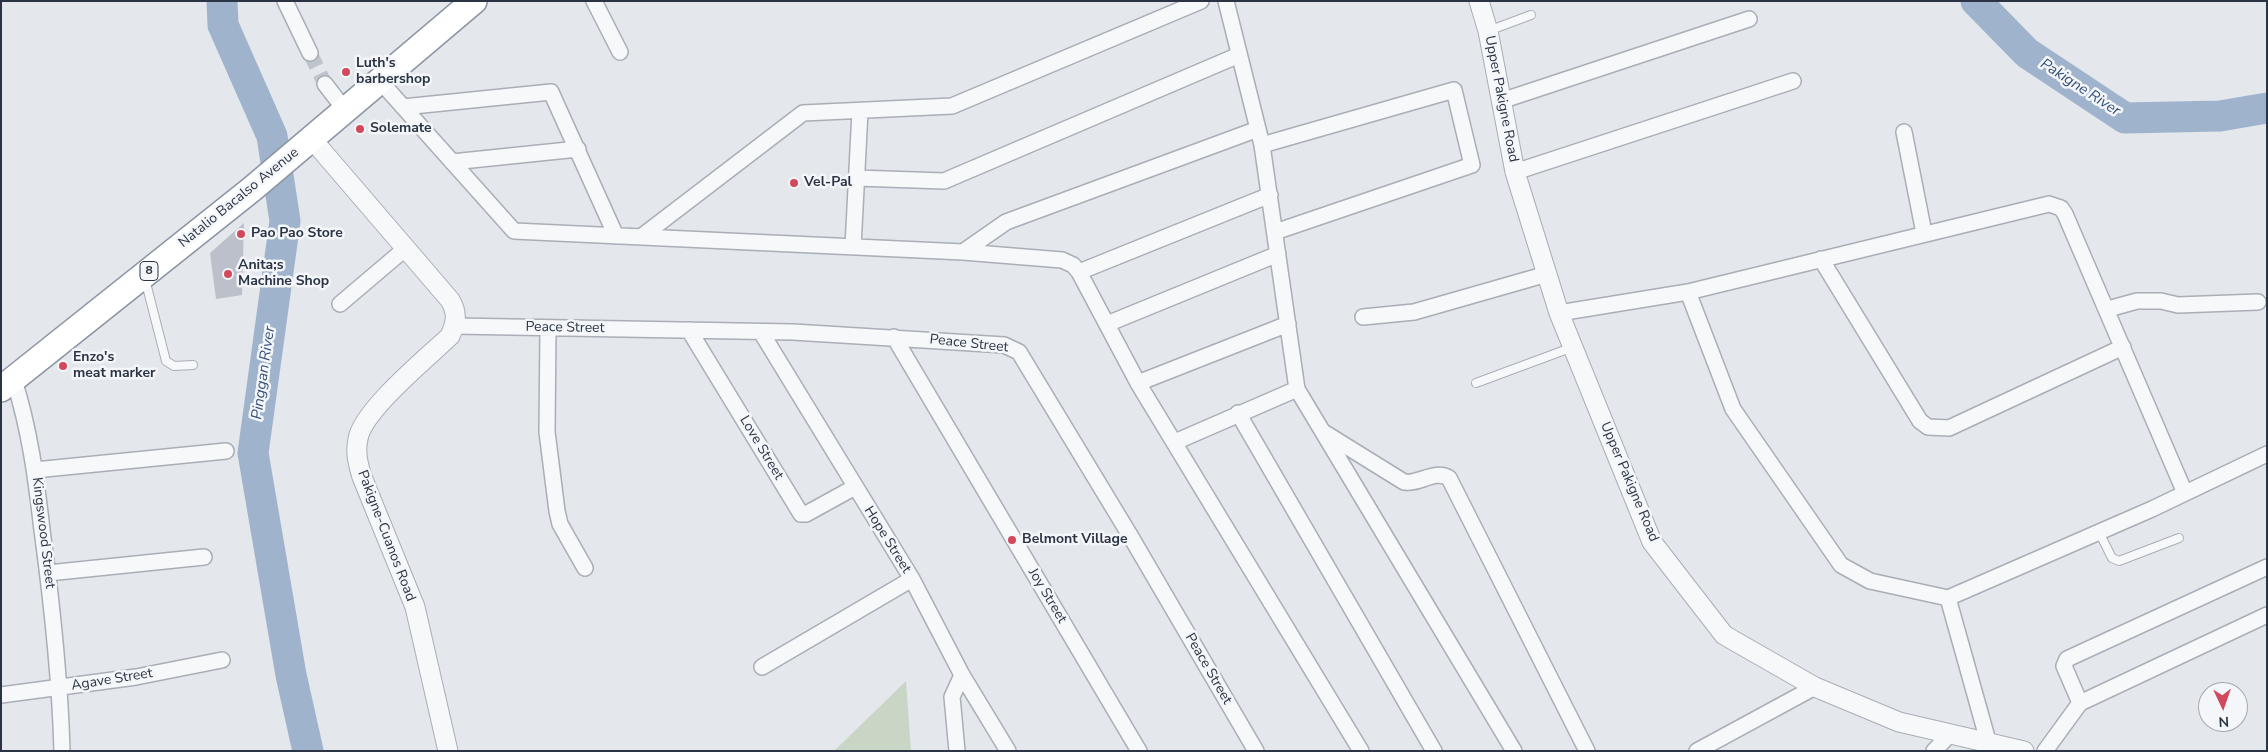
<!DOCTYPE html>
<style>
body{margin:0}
#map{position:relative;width:2268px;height:752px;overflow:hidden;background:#e4e7ec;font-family:"Nunito Sans",sans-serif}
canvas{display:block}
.frame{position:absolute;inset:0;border:2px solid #2b3445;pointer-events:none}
.north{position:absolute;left:2198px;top:682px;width:50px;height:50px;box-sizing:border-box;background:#f4f6f9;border:1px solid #a4a8b1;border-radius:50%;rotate:177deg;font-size:14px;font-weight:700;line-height:20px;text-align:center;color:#2b3445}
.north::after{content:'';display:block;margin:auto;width:18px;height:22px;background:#d1495b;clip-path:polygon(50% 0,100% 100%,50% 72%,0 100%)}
</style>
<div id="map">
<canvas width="2268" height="752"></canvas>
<div class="frame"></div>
<div class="north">N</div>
</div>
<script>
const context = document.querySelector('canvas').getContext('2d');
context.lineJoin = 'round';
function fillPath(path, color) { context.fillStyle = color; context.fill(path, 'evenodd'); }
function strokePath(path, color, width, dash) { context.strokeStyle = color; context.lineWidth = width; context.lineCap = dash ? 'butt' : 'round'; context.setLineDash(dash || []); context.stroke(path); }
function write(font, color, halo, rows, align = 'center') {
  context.font = font + ' "Nunito Sans",sans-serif'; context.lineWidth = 5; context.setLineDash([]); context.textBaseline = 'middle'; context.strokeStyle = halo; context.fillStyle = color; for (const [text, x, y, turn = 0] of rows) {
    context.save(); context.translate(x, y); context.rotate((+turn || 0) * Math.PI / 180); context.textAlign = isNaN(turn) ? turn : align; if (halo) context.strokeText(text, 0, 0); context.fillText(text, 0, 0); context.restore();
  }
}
fillPath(new Path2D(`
 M906,681L911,751H834Z`), '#c9d6c5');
strokePath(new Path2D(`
 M222,1L223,25L272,136L285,221L253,453L291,675L308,751
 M1976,1L2027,53L2125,118L2220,116L2267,108`), '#9fb4cc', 31);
fillPath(new Path2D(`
 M244,223L242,295L216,299L210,253Z`), '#bbc0ca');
strokePath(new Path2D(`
 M310,53L325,84`), '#bfc3cb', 15, [15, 8]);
const service = new Path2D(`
 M1488,31L1531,15
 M145,279L166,361L174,366L193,365
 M1476,383L1573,347
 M2099,532L2112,558L2119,561L2179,538`);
const minor = new Path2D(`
 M285,1L310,53
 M594,1L620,52
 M1226,1L1262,145L1297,389L1514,751
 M380,81L514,231L963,252L1062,260L1073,265L1079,272L1138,383L1361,751
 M325,84L345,110
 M1501,101L1749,19
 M403,107L551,92L616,236
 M1904,132L1924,233
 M1262,145L1454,90L1472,165L1275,232
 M452,162L578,149
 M1515,172L1793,81
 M857,178L944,181L1239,55
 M641,237L803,113L952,106L1201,1
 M853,247L860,111
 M963,252L1006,222L1258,129
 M1821,259L1920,421L1928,427L1949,428L2123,347
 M1079,272L1270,195
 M1688,292L1733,409L1841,565L1870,581L1948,598L2152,509L2267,454
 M340,304L406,248
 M2108,309L2137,301H2161L2178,305L2258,302
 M1559,313L1688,292L2049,204L2061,208L2065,214L2185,493
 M1363,317L1414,312L1547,274
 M1107,324L1278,254
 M455,326L793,332L1004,345L1019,352L1131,537L1256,751
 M548,328L547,432L557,511L560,524L585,568
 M689,330L801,514H806L855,487
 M761,332L912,579L962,675L1008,751
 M894,337L1139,751
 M14,380C30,431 36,478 42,530C52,604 60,677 62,751
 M1138,383L1288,324
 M1238,413L1434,751
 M1325,433L1404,482C1418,485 1435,469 1449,478L1587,751
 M1175,442L1297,389
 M35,470L226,451
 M48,573L204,557
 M1948,598L1988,741
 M762,667L912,579
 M1,695L136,677L222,660
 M2080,703L2064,666L2067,659L2267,567
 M957,751L952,697L962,675
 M1697,751L1815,687
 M1934,751L1951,733
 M2045,751L2080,703L2267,615`);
const tertiary = new Path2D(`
 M1479,1L1488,31L1515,172L1559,313L1652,542L1724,635L1815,687L1899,722L2024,751
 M311,138L450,300C458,313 456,323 450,336C428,357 362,411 358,439C355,452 358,464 362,477L415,607L448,751`);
const trunk = new Path2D(`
 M1,389L252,189L474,1`);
strokePath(service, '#a9aeb7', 10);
strokePath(minor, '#a9aeb7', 18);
strokePath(tertiary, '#a9aeb7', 21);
strokePath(trunk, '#8b94a3', 28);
strokePath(service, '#f7f8fa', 8);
strokePath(minor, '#f7f8fa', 15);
strokePath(tertiary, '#f7f8fa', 19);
strokePath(trunk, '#fff', 25);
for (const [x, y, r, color] of [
 [346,72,5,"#d1495b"],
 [360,129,5,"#d1495b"],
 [794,183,5,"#d1495b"],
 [241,234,5,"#d1495b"],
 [228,274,5,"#d1495b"],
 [63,366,5,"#d1495b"],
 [1012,540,5,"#d1495b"]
]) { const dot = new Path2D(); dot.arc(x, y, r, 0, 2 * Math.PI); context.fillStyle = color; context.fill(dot); strokePath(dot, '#f4f6f9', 2); }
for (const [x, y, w] of [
 [149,271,18]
]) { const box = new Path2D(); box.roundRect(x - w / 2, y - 9.5, w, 19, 4); context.fillStyle = '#f4f6f9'; context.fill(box); strokePath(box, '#2b3445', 1); }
write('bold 12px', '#2b3445', null, [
 ["8",149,271]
]);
write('bold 14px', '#2b3445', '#f4f6f9', [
 ["Luth's",356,64],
 ["barbershop",356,80],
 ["Solemate",370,129],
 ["Vel-Pal",804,183],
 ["Pao Pao Store",251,234],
 ["Anita;s",238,266],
 ["Machine Shop",238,282],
 ["Enzo's",73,358],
 ["meat marker",73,374],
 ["Belmont Village",1022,540]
], 'left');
write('14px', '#2b3445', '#f4f6f9', [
 ["Upper Pakigne Road",1501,99,79],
 ["Natalio Bacalso Avenue",239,198,-39],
 ["Peace Street",565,328,1],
 ["Peace Street",969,344,6],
 ["Love Street",761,448,59],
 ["Upper Pakigne Road",1629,482,67],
 ["Kingswood Street",43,533,83],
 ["Pakigne-Cuanos Road",386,536,69],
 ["Hope Street",887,540,58],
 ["Joy Street",1047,596,59],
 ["Peace Street",1208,669,60],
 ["Agave Street",112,680,-9]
]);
write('italic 15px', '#34527a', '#f4f6f9', [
 ["Pakigne River",2080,88,33],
 ["Pinggan River",264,373,-82]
]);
</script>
